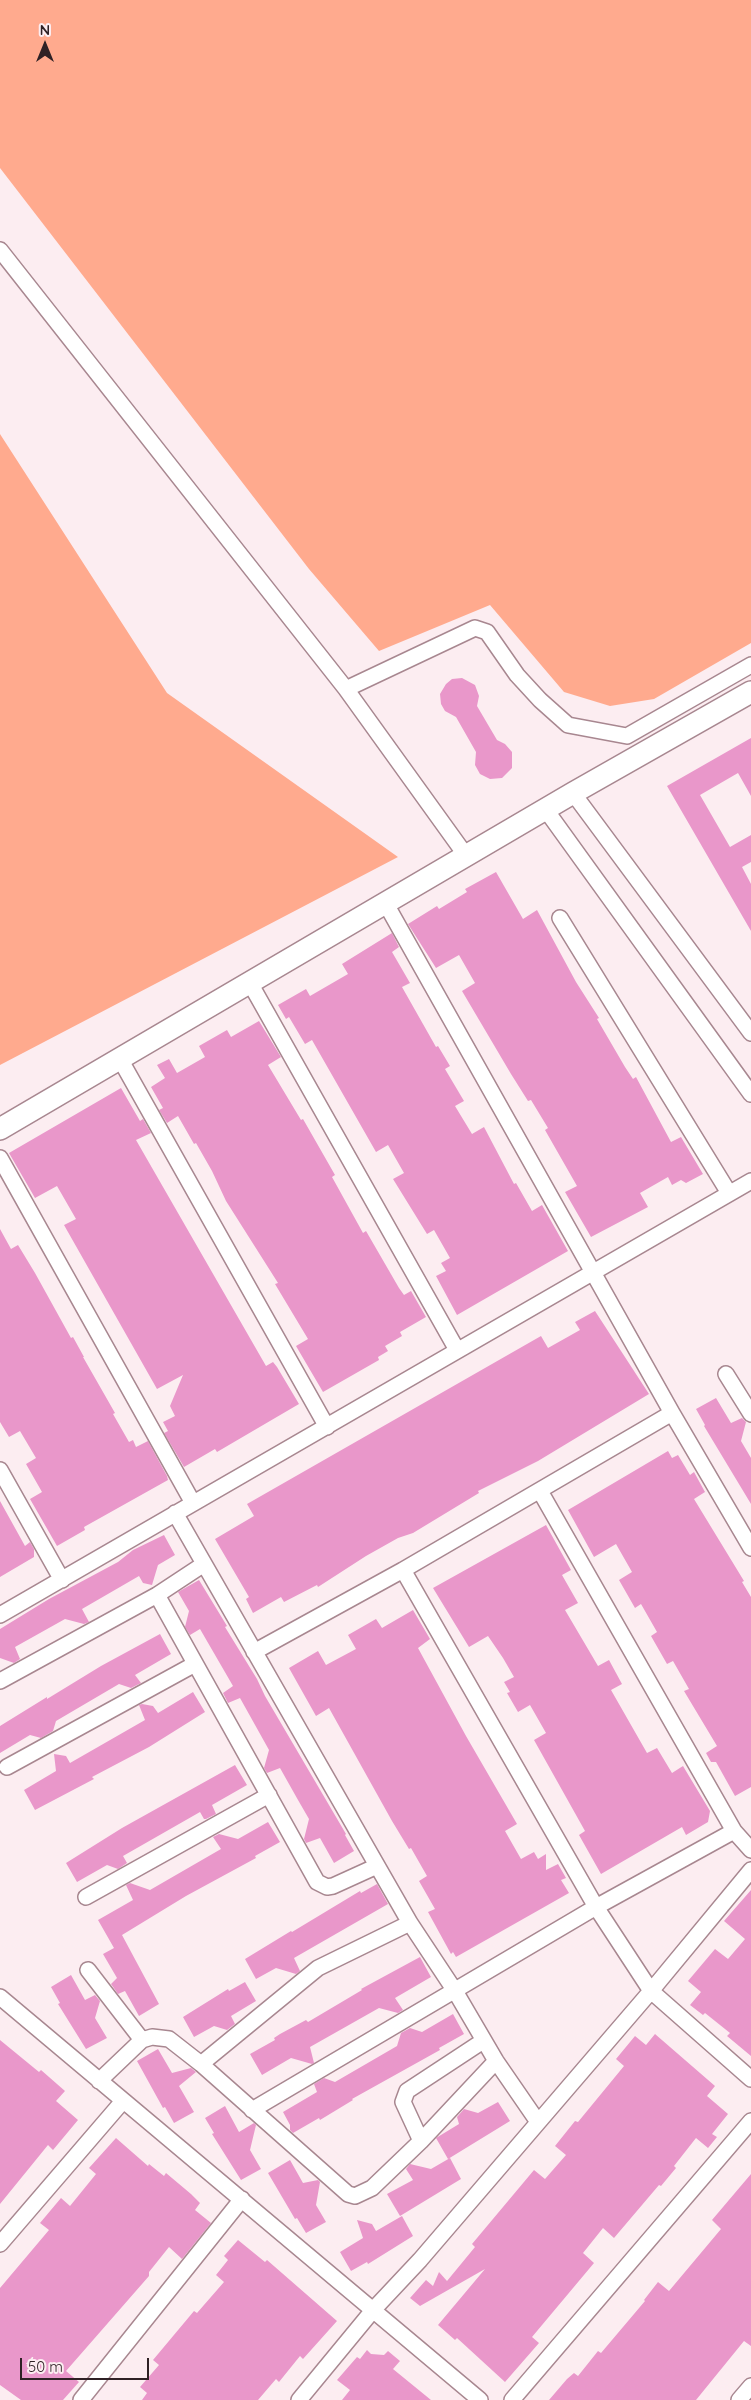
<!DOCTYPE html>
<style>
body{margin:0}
#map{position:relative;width:751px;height:2400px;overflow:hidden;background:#fcedf1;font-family:Quicksand,sans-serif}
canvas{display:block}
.north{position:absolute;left:20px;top:20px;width:50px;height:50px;-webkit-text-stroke:4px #fcedf1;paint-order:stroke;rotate:0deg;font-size:14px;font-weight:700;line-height:20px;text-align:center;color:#2f2125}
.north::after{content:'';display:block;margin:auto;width:18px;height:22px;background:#2f2125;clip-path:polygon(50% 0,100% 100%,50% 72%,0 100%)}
.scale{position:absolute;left:20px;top:2358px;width:129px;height:22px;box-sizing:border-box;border:2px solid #2f2125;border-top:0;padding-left:6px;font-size:15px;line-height:18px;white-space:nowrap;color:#2f2125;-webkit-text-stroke:4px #fcedf1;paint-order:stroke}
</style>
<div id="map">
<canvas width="751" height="2400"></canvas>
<div class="north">N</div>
<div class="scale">50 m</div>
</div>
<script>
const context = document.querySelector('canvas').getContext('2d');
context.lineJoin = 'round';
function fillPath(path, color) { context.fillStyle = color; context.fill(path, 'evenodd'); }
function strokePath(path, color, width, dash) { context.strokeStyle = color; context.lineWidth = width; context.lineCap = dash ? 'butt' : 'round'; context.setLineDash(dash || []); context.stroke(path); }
fillPath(new Path2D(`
 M0,0H751V643L654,699L610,706L564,692L490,605L379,651L309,569L0,168Z
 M0,434L167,693L398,857L0,1065Z`), '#ffaa8e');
fillPath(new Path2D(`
 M462,678L475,685L479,696L477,706L497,740L505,744L512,752V768L502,778L490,779L480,774L475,765L476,752L456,717L445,711L441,704L440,694L446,684L452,679Z
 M751,738V796L738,773L700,795L730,847L751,835V862L742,867L751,884V931L667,786Z
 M496,872L523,919L537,910L576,982L599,1018L597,1019L625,1067L633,1079L636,1077L671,1142L681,1137L703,1174L686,1183L681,1180L672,1185L668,1177L640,1193L648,1207L591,1237L565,1192L577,1186L545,1130L548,1128L531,1100L528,1101L511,1074L462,991L475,983L459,955L436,968L408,924L437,906L439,909L467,892L465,889Z
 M392,933L399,947L392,952L410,983L402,987L436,1047L438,1046L450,1066L445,1069L464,1101L455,1106L472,1134L484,1127L514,1184L516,1183L532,1211L542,1205L568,1251L457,1315L436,1276L446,1271L441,1263L450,1258L434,1230L427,1234L393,1179L404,1173L388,1145L376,1152L312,1040L305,1044L289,1017L286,1019L278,1005L306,989L310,996L348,974L342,964Z
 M259,1021L281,1057L268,1065L301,1120L303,1119L335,1175L332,1177L363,1233L366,1231L399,1288L404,1295L411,1291L426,1317L400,1332L402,1336L385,1346L388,1351L378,1357L379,1360L323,1392L296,1346L308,1339L275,1284L278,1283L226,1201L212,1171L196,1143L194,1144L178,1116L167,1123L159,1110L163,1108L151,1087L165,1078L157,1065L169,1059L177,1073L205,1057L199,1046L227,1030L231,1037Z
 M121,1088L140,1121L143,1119L151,1133L136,1140L266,1366L273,1362L277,1367L299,1404L217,1452L215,1449L184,1467L164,1433L168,1431L163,1422L175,1416L170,1406L183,1375L157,1389L64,1225L76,1219L57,1186L35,1198L9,1153Z
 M0,1229L11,1249L18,1245L35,1273L71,1338L73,1337L84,1357H83L115,1413L113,1414L129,1442L133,1440L136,1447L148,1441L167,1476L168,1480L84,1527L85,1530L57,1546L30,1499L42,1492L26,1464L36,1458L20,1431L9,1437L0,1422Z
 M595,1311L649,1394L538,1461L478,1491L479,1493L413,1533L398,1538L366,1556L318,1587L317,1585L284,1602L281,1597L253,1613L246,1599L249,1597L215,1539L254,1516L247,1504L541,1336L548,1348L580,1330L575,1322Z
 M716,1398L731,1423L742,1418L746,1422L741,1441L751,1458V1504L704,1426L705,1425L696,1409Z
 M668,1451L672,1458L678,1455L690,1475L694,1472L705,1492L694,1499L744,1581L742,1582L751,1597V1787L735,1796L716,1762H711L706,1753L717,1746L684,1691L689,1689L673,1661L667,1664L651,1636L657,1632L641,1604L635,1608L619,1580L632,1572L616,1544L594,1557L568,1510Z
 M0,1501L25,1546L30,1542L34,1549V1557L0,1577Z
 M546,1525L571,1570L562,1575L578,1603L565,1610L598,1666L609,1660L622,1684L611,1690L647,1753L657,1748L672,1773L683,1766L710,1811L708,1822L686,1835L682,1827L601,1874L579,1835L585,1831L534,1740L546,1733L530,1705L518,1712L507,1693L510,1692L504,1682L514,1677L503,1658L488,1636L469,1647L433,1588Z
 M164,1535L175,1555L158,1565L152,1585L143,1583L139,1576L82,1609L89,1622L84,1624L65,1619L15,1647L20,1659L14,1663L0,1658V1629L49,1599L118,1562L133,1550Z
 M199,1580L227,1626L225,1627L257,1679L265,1696L346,1834L345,1835L354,1851L334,1863L320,1838L306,1843L304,1839L309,1819L298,1800L280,1768L267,1773L264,1768L269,1750L240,1698L228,1703L223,1693L233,1686L200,1629L190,1635L185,1627L189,1611L178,1592Z
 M413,1610L430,1639L418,1648L466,1736L517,1824L505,1831L521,1859L534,1852L538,1859L546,1854V1870L558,1864L566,1878L561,1880L569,1893L456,1957L453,1952L451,1954L428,1912L435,1909L419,1881L427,1876L411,1848L409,1849L392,1821L329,1708L316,1716L289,1668L318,1651L326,1665L356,1649L348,1635L376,1619L382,1628Z
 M160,1634L171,1654L135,1675L141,1683L131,1688L119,1684L56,1721L53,1731L41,1738L30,1735L0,1753V1726L47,1697V1699L101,1666Z
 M193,1692L205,1712L149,1747L92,1777L94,1779L35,1810L24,1790L56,1771L54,1754L66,1756L70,1763L145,1720L139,1705L142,1704L153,1706L158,1713Z
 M235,1765L247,1785L212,1805L216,1814L206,1819H204L200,1812L123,1856L127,1863L118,1869L107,1865L77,1882L66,1863L122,1828Z
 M268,1822L280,1842L255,1856L256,1858L186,1896L122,1935L159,2004L139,2016L125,1991L118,1994L111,1984L117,1978L103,1954L114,1948L98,1920L133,1900L126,1885L130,1883L150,1890L221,1849L213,1837L219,1834L238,1839Z
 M377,1884L388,1904L294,1958L300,1971L296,1974L276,1968L256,1979L245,1959L291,1931L292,1932L360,1891L361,1893Z
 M751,1890V2056L727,2036L730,2033L705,2013L703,2015L690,2005L701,1992L688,1981L715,1949L728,1959L745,1939L724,1921Z
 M420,1957L431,1977L395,1998L403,2010L398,2013L379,2008L310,2047L314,2063L312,2064L291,2058L262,2075L250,2054L275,2040L274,2038L280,2034L306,2020L308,2022L362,1990L361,1989Z
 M71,1975L85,2000L95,1995L100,2001L95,2018L107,2038L86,2049L58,2004L60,2003L51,1987Z
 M245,1982L256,2001L231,2016L235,2024L227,2030L214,2026L194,2037L183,2017L228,1989L229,1991Z
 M453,2014L464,2034L439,2048L440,2050L352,2099L353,2100L320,2120L319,2118L293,2133L290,2130V2125L283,2112L317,2092L314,2084L324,2078L335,2082L397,2046L401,2033L410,2028L422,2032Z
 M655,2034L715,2086L707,2096L728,2114L712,2134L717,2137L708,2148L696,2138L674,2166L676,2168L661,2186L659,2185L614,2238L603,2228L583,2253L594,2263L532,2337L539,2343L505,2382L457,2338L455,2340L438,2325L485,2269L420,2306L410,2298L426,2280L433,2286L439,2272L447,2281L475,2247L472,2244L534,2170L545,2179L566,2155L555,2146L575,2121L578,2122L624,2066L616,2059L635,2036L646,2045Z
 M0,2040L39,2072L41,2070L65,2091L56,2101L78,2120L53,2150L48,2145L0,2204Z
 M158,2049L172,2073L191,2068L196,2072L179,2086L194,2112L174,2123L165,2107L163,2108L137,2061Z
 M498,2102L510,2121L448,2159L436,2138L459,2124L457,2117L464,2109L478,2113Z
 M225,2106L239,2132L254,2123L256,2125L250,2150L261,2169L241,2180L212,2134L214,2133L205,2118Z
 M116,2138L148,2166L149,2164L164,2176L166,2173L191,2194L200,2203L195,2210L211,2223L182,2259L169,2247L149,2272V2276L66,2371L79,2382L63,2400H21L0,2385V2288L49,2230L40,2223L61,2198L70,2206L96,2174L89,2168Z
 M450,2158L461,2179L400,2216L387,2194L413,2180L406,2169L410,2164L431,2169Z
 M290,2160L303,2183L318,2180L320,2182L316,2205L326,2222L306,2233L297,2218L295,2219L268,2173Z
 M751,2174V2346L744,2341L696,2400H549L567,2379L574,2373L578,2376L598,2351L601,2353L645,2301L644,2300L658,2282L669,2291L721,2229L712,2220Z
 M402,2216L413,2236L368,2264L367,2262L351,2271L340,2252L363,2238L357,2220L372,2224L376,2231Z
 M238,2240L265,2262L267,2260L337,2321L303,2359L300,2356L279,2382L276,2379L258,2400H142L147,2393L140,2387L159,2365L153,2360L194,2311L197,2313L224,2282L216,2275L228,2260L224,2256Z
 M367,2350L371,2354L384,2355L388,2351L400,2361L393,2369L431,2400H342L350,2390L337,2380L357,2357L360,2359Z`), '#e997ca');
const street = new Path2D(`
 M0,250L346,689L475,628L487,632L517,675L540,700L568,725L627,736L751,665
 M346,689L467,857
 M573,793L751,1033
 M546,810L751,1094
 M386,904L672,1413L751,1548
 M560,918L729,1193
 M250,983L457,1350
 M120,1059L327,1427
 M0,1158L193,1503
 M726,1374L751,1414
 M0,1470L62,1580
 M540,1491L734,1831
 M175,1513L410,1923L455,1991L496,2061L538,2122
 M403,1570L672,1413
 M157,1595L317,1882L327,1887L333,1886L377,1866
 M0,1615L751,1181
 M254,1652L403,1570L596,1907L651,1991L751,2079
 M0,1681L157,1595L204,1564
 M7,1767L195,1664
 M86,1897L269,1795
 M88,1970L142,2040L99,2081
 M0,1997L480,2400
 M142,2040L152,2037L169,2039L201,2064L348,2194L355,2196L372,2188L421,2141L496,2061
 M201,2064L318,1968L410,1923
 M252,2110L596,1907L734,1831L751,1850
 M421,2141L403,2102L407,2091L483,2041
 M0,2244L123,2101
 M81,2400L242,2199
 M299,2400L374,2309L420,2260L651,1991L751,1870
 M512,2400L751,2121
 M739,2400L751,2386`);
const secondary = new Path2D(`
 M0,1129L573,793L751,692`);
strokePath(street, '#a88790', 18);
strokePath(secondary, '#a88790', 24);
strokePath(street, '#fff', 15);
strokePath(secondary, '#fff', 21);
</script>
